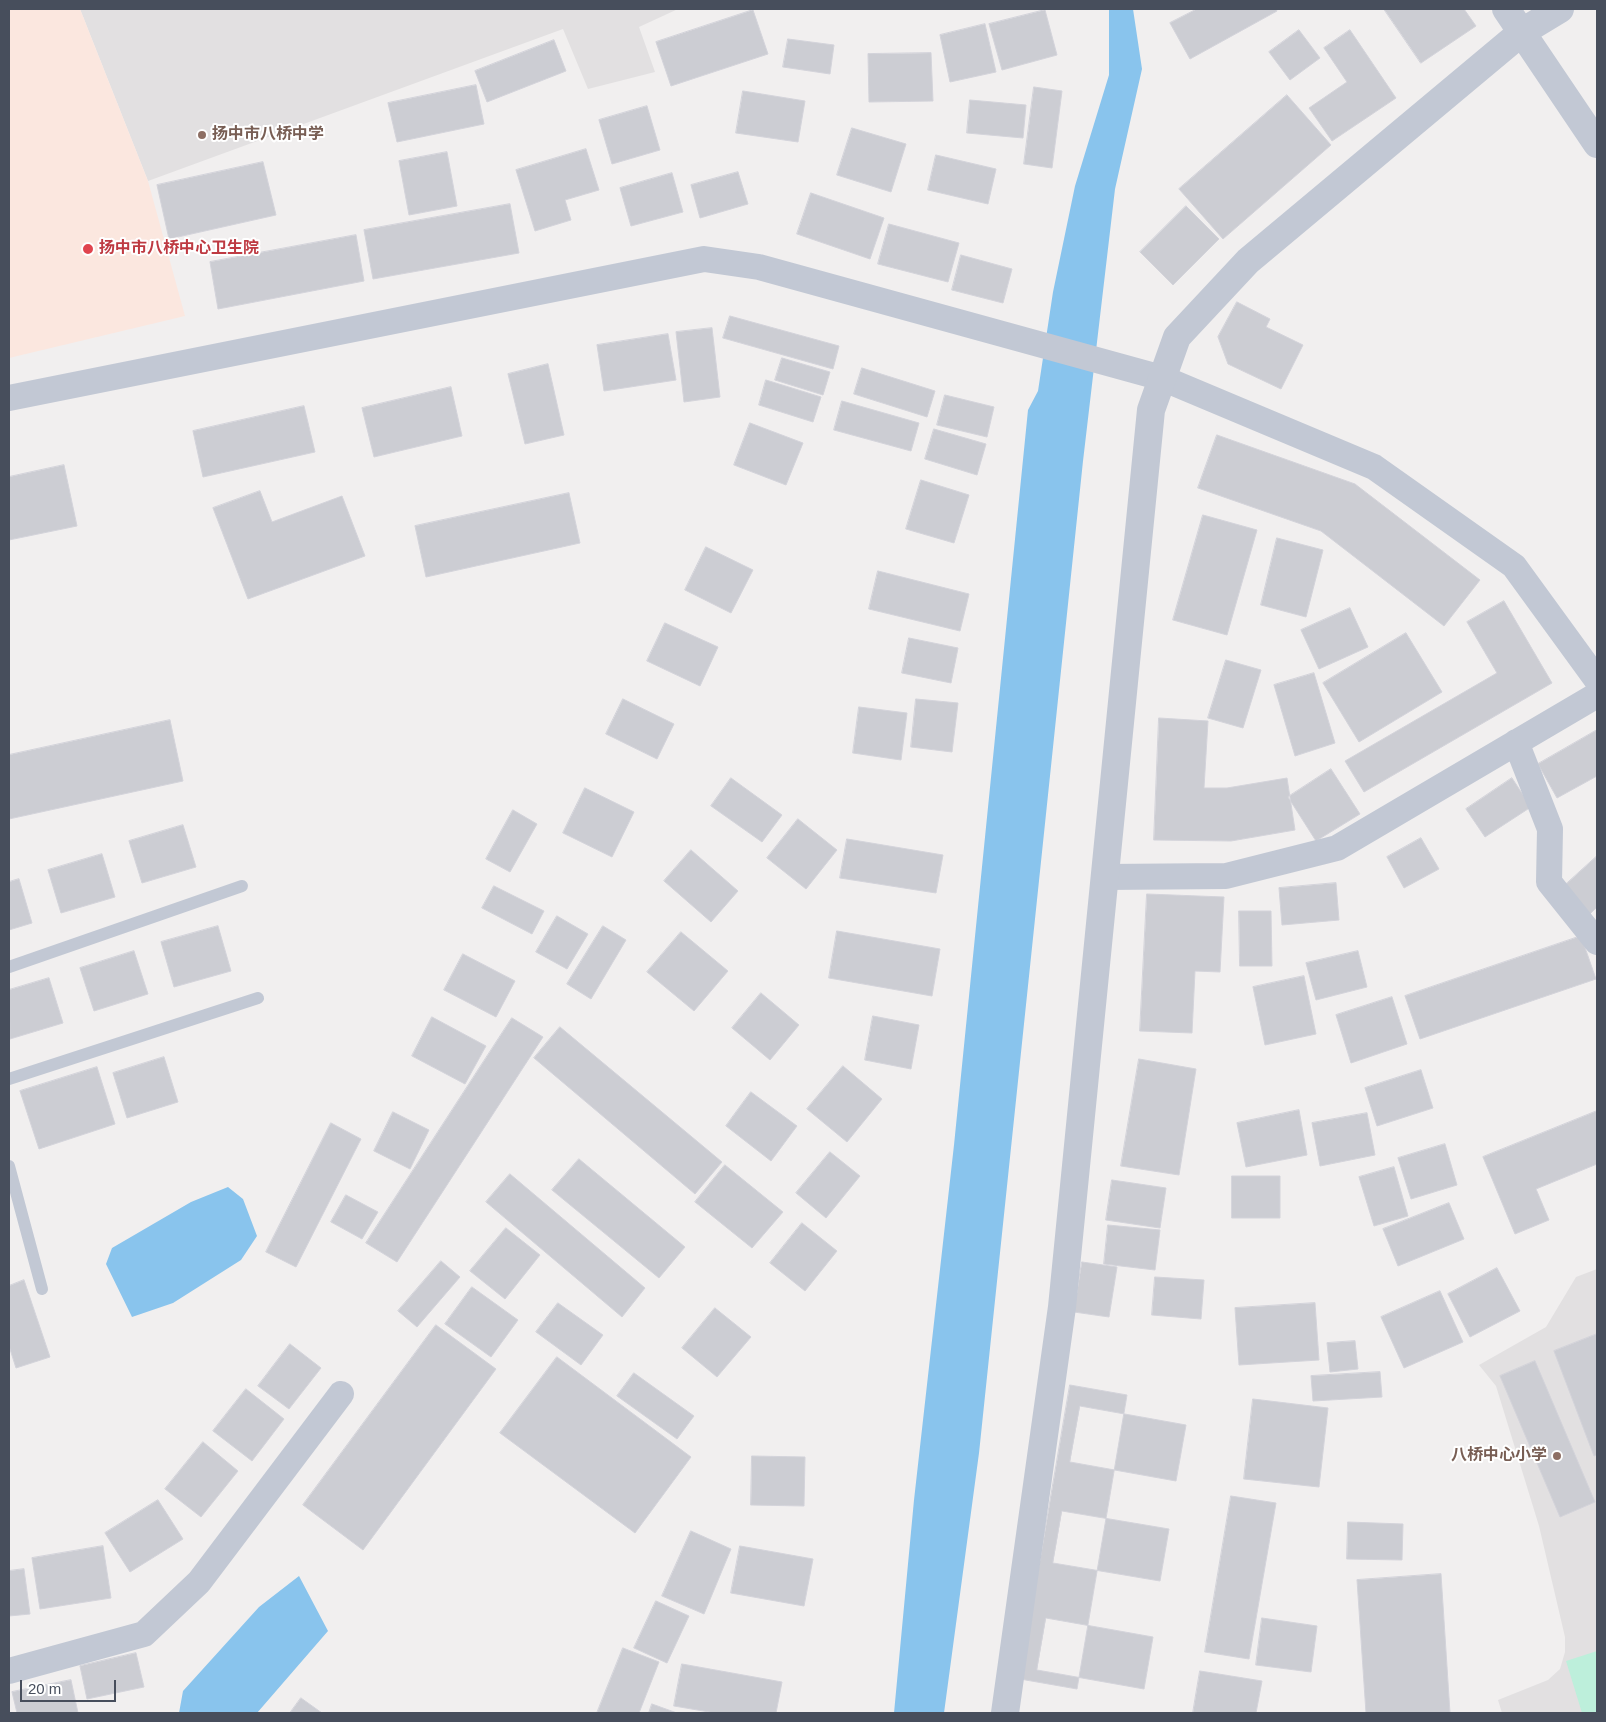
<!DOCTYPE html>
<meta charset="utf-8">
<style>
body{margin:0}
#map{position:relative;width:1606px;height:1722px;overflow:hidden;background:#f1efef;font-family:Arial,sans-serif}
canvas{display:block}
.frame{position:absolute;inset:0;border:10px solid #474e5c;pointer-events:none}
.scale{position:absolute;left:20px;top:1680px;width:96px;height:22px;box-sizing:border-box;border:2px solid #474e5c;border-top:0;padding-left:6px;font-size:15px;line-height:18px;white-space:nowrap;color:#474e5c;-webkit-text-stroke:4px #fff;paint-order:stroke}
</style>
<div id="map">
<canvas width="1606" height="1722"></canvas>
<div class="frame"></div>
<div class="scale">20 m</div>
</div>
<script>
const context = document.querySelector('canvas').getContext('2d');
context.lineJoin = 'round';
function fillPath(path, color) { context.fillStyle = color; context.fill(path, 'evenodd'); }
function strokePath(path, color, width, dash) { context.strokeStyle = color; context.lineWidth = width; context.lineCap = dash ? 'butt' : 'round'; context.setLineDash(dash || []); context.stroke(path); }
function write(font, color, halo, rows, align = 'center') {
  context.font = font + ' Arial,"Noto Sans SC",sans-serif'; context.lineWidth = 4; context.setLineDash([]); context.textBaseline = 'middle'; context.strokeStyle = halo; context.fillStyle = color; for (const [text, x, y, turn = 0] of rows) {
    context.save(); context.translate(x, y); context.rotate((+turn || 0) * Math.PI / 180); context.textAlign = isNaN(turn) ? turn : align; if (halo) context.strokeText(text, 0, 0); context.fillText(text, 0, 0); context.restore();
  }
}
fillPath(new Path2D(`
 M80,9H678L639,27L655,72L588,89L563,29L148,181Z
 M1597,1269V1713H1502L1498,1700L1548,1680L1560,1669L1565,1652V1637L1539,1526L1496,1386L1479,1365L1546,1327L1576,1277Z`), '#e2e0e1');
fillPath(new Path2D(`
 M9,9H80L148,181L185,316L9,358Z`), '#fbe7df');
fillPath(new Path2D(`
 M1597,1651V1713H1582L1566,1661Z`), '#bdefdb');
fillPath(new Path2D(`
 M1109,9H1133L1142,69L1115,189L1083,461L979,1453L944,1713H894L914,1500L954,1145L1028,410L1038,391L1053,292L1075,186L1109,75Z
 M228,1187L243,1199L257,1236L241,1260L173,1303L132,1317L106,1264L112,1248L191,1202Z
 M299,1576L328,1631L257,1713H179L183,1691L259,1607Z`), '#89c4ed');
const building = new Path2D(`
 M1197,9H1276L1277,11L1190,59L1170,23Z
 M1384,9H1464L1476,26L1421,63Z
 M753,10L768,54L671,86L656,42Z
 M1045,10L1057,55L1002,70L989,24Z
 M985,24L996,72L950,82L940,35Z
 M1299,30L1320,58L1290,80L1269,52Z
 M1350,30L1396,98L1332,141L1309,108L1347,82L1324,48Z
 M788,39L834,45L830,74L783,67Z
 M554,40L566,71L487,102L475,71Z
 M931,53L933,101L869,102L868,54Z
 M476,85L484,124L397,142L388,103Z
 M1034,87L1062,91L1052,168L1024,164Z
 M743,91L805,101L798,142L736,133Z
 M1287,95L1331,145L1223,239L1179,189Z
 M970,100L1026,105L1023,138L967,133Z
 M647,106L660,150L612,164L599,120Z
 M852,128L906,144L891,192L837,175Z
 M586,149L599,190L565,200L571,220L535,231L516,170Z
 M447,152L457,206L409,215L399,161Z
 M936,155L996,169L988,204L928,190Z
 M263,162L276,215L169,239L157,185Z
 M738,172L748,204L700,218L691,185Z
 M672,173L683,212L631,226L620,188Z
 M811,193L884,218L870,259L797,234Z
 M510,204L519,253L373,279L364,230Z
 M1186,206L1219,239L1173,285L1140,252Z
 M889,224L959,243L948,282L878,264Z
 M356,235L364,281L218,309L210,262Z
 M961,255L1012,269L1003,303L952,290Z
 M1237,302L1270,319L1266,327L1303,345L1281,389L1228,364L1218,337Z
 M730,316L839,346L833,369L723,338Z
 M712,328L720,397L684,402L676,332Z
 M668,334L676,380L604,391L597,345Z
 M782,358L830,372L823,395L775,380Z
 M548,364L564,435L525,444L508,374Z
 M862,368L935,391L927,417L854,394Z
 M766,380L821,397L813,422L759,405Z
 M451,387L462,436L374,457L362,408Z
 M945,395L994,407L987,437L937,425Z
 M842,401L919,423L911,451L834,430Z
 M304,406L315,452L203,477L193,431Z
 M750,423L803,443L786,485L734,465Z
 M934,429L986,444L977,475L925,459Z
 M1217,435L1355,484L1480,580L1444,626L1321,531L1198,488Z
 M64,465L77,526L9,540V477Z
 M921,480L969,495L954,543L906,529Z
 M260,491L272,522L342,496L365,556L248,599L213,508Z
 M569,493L580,543L426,577L415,526Z
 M1203,515L1257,530L1227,635L1173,620Z
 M1277,538L1323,550L1306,617L1261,605Z
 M706,547L753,570L731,613L685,590Z
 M878,571L969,594L960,631L869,609Z
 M1504,601L1552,683L1364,792L1345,761L1497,673L1467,622Z
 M1350,608L1368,647L1319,669L1301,630Z
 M665,623L718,647L700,686L647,661Z
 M1406,633L1442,692L1359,742L1323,683Z
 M909,638L958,648L951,683L902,673Z
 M1226,660L1261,670L1243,728L1208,718Z
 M1314,673L1335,743L1295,756L1274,685Z
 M623,699L674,724L657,759L606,734Z
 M916,699L958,703L952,752L911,747Z
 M859,707L907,713L901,760L853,753Z
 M1159,718L1208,721L1204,788H1227L1287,778L1295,830L1231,841L1154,840Z
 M170,720L183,781L9,819V755Z
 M1597,730V776L1557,798L1538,764Z
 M1331,769L1360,814L1316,841L1288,797Z
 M731,778L782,815L762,842L711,806Z
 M1512,778L1531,807L1485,837L1466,809Z
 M585,788L634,812L612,857L563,833Z
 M513,810L537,824L510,872L486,859Z
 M798,819L837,850L806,889L767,858Z
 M183,825L196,867L142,883L129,841Z
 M1421,838L1439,869L1404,888L1387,857Z
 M847,839L943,855L936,893L840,878Z
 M691,850L738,891L711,922L664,881Z
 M102,854L115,897L61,913L48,870Z
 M1597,856V907L1589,915L1563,887Z
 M19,879L32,923L9,930V882Z
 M1336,883L1339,920L1282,925L1279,888Z
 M494,886L544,911L532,934L482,908Z
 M1147,894L1224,897L1220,972L1195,971L1192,1033L1140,1031Z
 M1239,911H1271L1272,966H1240Z
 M557,916L588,934L567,969L536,952Z
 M218,926L231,971L174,987L161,942Z
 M603,926L626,940L591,999L567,984Z
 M837,931L940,949L932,996L829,978Z
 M681,932L728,971L694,1011L647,972Z
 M1581,936L1596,979L1420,1039L1405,996Z
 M134,951L148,994L94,1011L80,968Z
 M1358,951L1367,987L1316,1000L1306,963Z
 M463,954L515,981L496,1017L444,990Z
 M1304,976L1316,1034L1265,1045L1253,987Z
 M49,978L63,1023L10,1039L9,990Z
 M761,993L799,1025L770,1060L732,1028Z
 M1392,997L1407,1044L1351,1063L1336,1015Z
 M873,1016L919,1025L911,1069L865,1060Z
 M432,1017L486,1046L465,1084L412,1056Z
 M512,1018L543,1037L397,1262L366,1243Z
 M560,1027L722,1162L695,1194L534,1058Z
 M164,1057L178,1102L127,1118L113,1073Z
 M1139,1059L1196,1069L1179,1175L1121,1166Z
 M843,1066L882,1099L847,1142L807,1109Z
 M97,1067L115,1124L39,1149L20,1091Z
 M1421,1070L1433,1108L1377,1126L1365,1088Z
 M751,1092L797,1126L771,1161L726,1126Z
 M1299,1110L1307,1155L1246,1167L1237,1123Z
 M1597,1111V1164L1536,1189L1549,1220L1515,1234L1483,1157Z
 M393,1112L429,1130L410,1169L374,1151Z
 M1367,1113L1375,1155L1320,1166L1312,1123Z
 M331,1123L361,1139L296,1267L266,1252Z
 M1445,1144L1457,1185L1411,1199L1398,1158Z
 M830,1152L860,1176L826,1218L796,1193Z
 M579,1159L685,1247L659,1278L552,1190Z
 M725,1165L783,1212L752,1248L695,1202Z
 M1394,1167L1408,1216L1374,1226L1359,1177Z
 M510,1174L645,1288L622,1317L486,1202Z
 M1232,1176H1280V1218H1232Z
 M1112,1180L1166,1188L1160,1228L1106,1220Z
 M346,1195L378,1212L362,1239L331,1222Z
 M1449,1203L1464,1239L1398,1266L1383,1229Z
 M802,1223L837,1251L805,1291L770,1263Z
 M1108,1225L1160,1230L1155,1270L1104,1264Z
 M506,1228L540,1255L505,1299L470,1271Z
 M441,1261L460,1277L417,1327L398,1311Z
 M1082,1262L1117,1267L1109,1317L1074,1312Z
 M1497,1268L1520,1311L1470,1337L1448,1294Z
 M1155,1277L1204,1280L1201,1319L1152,1315Z
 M24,1280L50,1357L16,1368L9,1346V1286Z
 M472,1287L518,1320L491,1357L445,1324Z
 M1440,1291L1463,1342L1404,1368L1381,1317Z
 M558,1303L603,1335L581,1365L536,1332Z
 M1315,1303L1319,1360L1239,1365L1235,1308Z
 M715,1308L751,1337L717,1377L682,1348Z
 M436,1325L496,1369L363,1550L303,1505Z
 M1597,1334V1455L1594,1456L1554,1351Z
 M1355,1341L1358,1369L1330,1372L1327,1343Z
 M290,1344L321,1368L289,1409L258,1386Z
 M557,1357L691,1457L635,1533L500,1433Z
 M1535,1361L1595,1502L1560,1517L1500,1376Z
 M1380,1372L1382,1397L1313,1401L1311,1376Z
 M634,1373L694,1416L677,1439L617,1396Z
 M1070,1385L1127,1395L1077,1689L1020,1679Z
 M246,1389L284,1419L252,1461L213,1431Z
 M1253,1399L1328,1408L1319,1487L1244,1479Z
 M1080,1406L1186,1425L1176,1481L1070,1462Z
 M203,1442L238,1471L201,1517L165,1489Z
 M752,1456L805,1457L804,1506L751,1505Z
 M1231,1496L1276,1503L1249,1659L1205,1652Z
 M158,1500L183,1539L130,1572L105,1533Z
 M1062,1511L1169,1529L1160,1581L1053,1563Z
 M1348,1522L1403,1524L1402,1560L1347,1559Z
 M691,1531L731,1549L704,1614L662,1596Z
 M103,1546L111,1598L40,1609L32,1558Z
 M740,1546L813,1559L804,1606L731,1593Z
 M24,1569L30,1614L9,1616V1571Z
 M1441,1574L1450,1713H1366L1357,1580Z
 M656,1601L689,1616L667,1663L634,1648Z
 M1046,1618L1153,1637L1144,1689L1037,1670Z
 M1262,1618L1317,1626L1311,1672L1256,1665Z
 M623,1648L659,1662L639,1713H597Z
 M136,1653L144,1687L87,1699L80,1666Z
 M682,1664L782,1682L776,1713H715L674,1706Z
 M1200,1671L1262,1681L1256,1713H1193Z
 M71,1680L78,1713H17L12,1692Z
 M301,1698L322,1713H290Z
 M652,1704L677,1713H649Z`);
fillPath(building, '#cccdd3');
strokePath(building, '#d3d3da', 1);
strokePath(new Path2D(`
 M9,967L242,886
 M9,1079L258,998
 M9,1166L42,1289`), '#c2c8d4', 12);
strokePath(new Path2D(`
 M9,398L704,259L759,267L1162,378L1374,467L1514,566L1597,680
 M1516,742L1550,829L1549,882L1597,942
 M1105,877L1226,876L1337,848L1597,695
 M9,1671L144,1634L199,1582L341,1394`), '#c2c8d4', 26);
strokePath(new Path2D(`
 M1506,9L1597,144
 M1005,1713L1062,1307L1151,410L1177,337L1248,261L1522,32L1560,9`), '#c2c8d4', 28);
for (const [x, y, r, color] of [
 [202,135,5,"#8d6e63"],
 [88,249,6,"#e0444e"],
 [1557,1456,5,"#8d6e63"]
]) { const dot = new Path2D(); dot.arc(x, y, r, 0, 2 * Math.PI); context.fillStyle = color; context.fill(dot); strokePath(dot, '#fff', 2); }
write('bold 16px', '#785e54', '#fff', [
 ["扬中市八桥中学",212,135],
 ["八桥中心小学",1547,1456,"right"]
], 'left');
write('bold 16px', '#be3a42', '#fff', [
 ["扬中市八桥中心卫生院",99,249]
], 'left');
</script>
